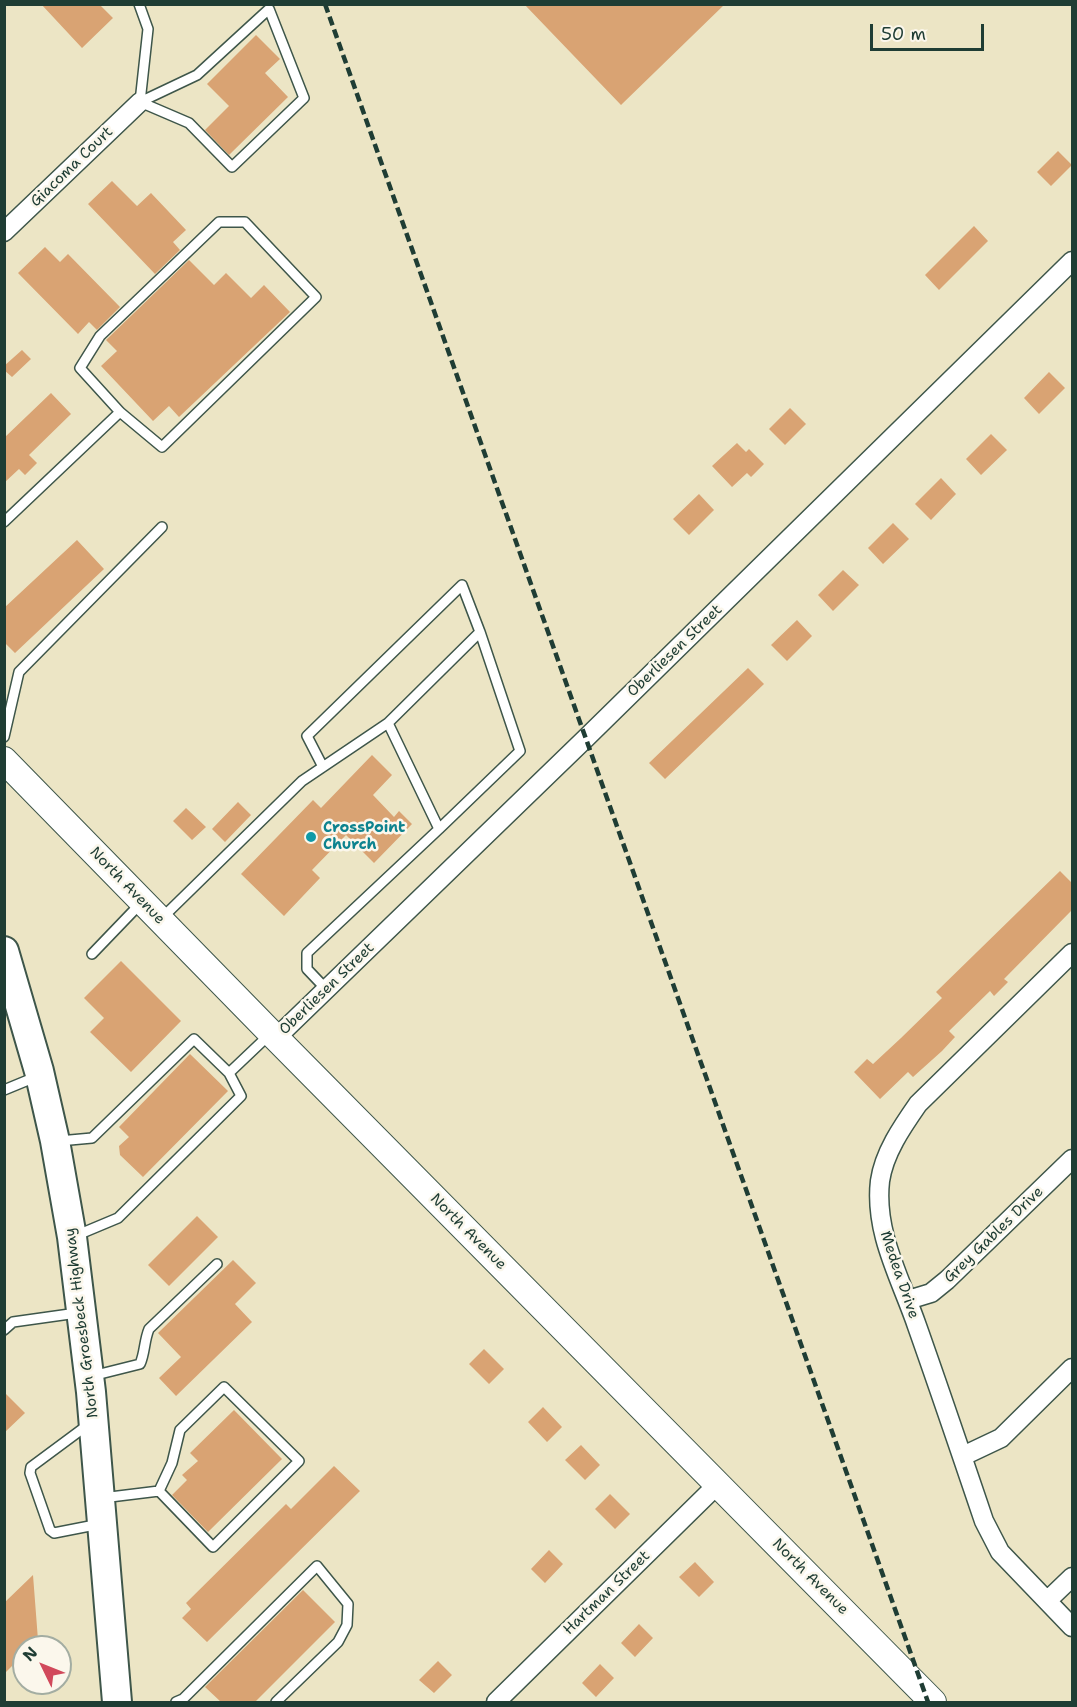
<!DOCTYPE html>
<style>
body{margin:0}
#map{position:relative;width:1077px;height:1707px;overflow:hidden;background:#ece5c5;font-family:"Shantell Sans",sans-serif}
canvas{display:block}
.frame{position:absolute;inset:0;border:6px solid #1f3d34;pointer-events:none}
.north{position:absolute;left:12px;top:1635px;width:60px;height:60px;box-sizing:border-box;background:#fbf7ec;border:2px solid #a3ada2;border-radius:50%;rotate:313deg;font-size:16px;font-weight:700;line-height:24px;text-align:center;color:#1f3d34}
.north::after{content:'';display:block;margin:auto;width:21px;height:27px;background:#d1495b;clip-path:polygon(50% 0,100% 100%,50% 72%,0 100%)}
.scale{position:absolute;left:870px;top:24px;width:114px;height:27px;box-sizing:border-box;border:3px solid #1f3d34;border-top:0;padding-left:8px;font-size:18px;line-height:21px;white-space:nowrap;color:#1f3d34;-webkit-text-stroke:4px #fbf7ec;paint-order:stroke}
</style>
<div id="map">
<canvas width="1077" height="1707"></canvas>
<div class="frame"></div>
<div class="north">N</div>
<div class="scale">50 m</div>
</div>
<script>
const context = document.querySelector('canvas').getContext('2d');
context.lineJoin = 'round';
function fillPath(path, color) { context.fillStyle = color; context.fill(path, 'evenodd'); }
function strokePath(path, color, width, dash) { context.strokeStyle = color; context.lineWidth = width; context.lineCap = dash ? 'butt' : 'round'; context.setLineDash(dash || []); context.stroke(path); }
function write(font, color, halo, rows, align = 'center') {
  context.font = font + ' "Shantell Sans",sans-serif'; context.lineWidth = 5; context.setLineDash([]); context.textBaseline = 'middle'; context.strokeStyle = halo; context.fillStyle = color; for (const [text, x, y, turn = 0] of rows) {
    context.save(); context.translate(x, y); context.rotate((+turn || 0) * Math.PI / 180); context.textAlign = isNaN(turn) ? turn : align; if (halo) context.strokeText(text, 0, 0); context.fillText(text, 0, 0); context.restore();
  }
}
fillPath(new Path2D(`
 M41,4H99L113,18L82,48Z
 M524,4H725L621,105Z
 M256,35L280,59L265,73L288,97L229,155L205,130L229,106L207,84Z
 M1058,151L1072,165L1051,186L1037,172Z
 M112,181L137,206L151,193L186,230L173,242L180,250L155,274L88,204Z
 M974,226L988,241L939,290L925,275Z
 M45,247L60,262L68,254L120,307L97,330L89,322L78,334L18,273Z
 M189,260L214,285L226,273L251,298L264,285L290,312L179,417L169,406L153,421L101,366L117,351L106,340Z
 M22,350L31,359L12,377L4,370V366Z
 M1049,372L1065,388L1039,414L1024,398Z
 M51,393L71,414L29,455L37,463L25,475L19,469L4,483V438Z
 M790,408L806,424L785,445L769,429Z
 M991,434L1007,450L981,475L966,459Z
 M737,443L746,452L749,449L764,464L751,477L747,473L732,487L712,466Z
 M941,478L956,494L931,520L915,504Z
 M699,494L714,510L689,535L673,519Z
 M893,523L909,539L883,564L868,548Z
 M77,540L104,569L15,653L4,642V608Z
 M843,570L859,585L833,611L818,595Z
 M797,620L812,636L787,661L771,645Z
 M748,668L764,684L665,779L649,763Z
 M372,755L392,775L373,795L394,817L399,811L412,824L374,863L346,835L312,870L320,878L284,916L241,874L313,800L321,808Z
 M238,802L251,815L225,842L212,829Z
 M186,808L206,827L192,840L173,821Z
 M1060,871L1072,883V910L1004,979L1008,982L994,996L990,991L949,1031L955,1037L942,1051L913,1077L908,1072L880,1099L854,1072L867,1059L873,1064L901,1038L942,998L936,992Z
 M121,961L181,1021L131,1072L90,1032L104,1018L84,998Z
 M190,1054L228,1091L143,1177L120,1155L119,1146L129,1137L119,1127Z
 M197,1216L218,1237L169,1286L148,1265Z
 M233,1260L256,1283L235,1304L252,1322L176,1396L159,1378L181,1357L158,1333Z
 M484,1349L504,1369L489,1384L469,1364Z
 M4,1392L25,1413L4,1433Z
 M543,1407L562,1427L547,1442L528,1422Z
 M234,1410L282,1459L208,1532L172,1495L187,1480L182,1475L198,1461L190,1453Z
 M581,1445L600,1465L585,1480L565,1460Z
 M334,1466L360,1491L207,1642L182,1618L191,1609L186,1603L286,1504L291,1509Z
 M610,1494L630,1514L615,1529L595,1509Z
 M549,1550L563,1564L545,1583L531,1569Z
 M695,1562L714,1582L699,1597L679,1577Z
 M33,1575L38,1640L31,1647H24V1654L4,1674V1603Z
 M303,1590L335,1622L255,1702H221L205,1687Z
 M639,1624L653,1638L635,1657L621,1643Z
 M438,1661L452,1675L434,1693L419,1680Z
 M600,1664L614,1678L596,1697L582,1683Z`), '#d9a373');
const lane = new Path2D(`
 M139,4L148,29L140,102
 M269,9L304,98L232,167L189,123L140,102L197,75Z
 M219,222H245L316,297L162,447L120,412L80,368L100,336Z
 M4,522L120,412
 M388,723L480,632L520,751L439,829
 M4,737L19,672L162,527
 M323,767L307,736L462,585L480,632
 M162,918L302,781L388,723L439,829L307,953V969L326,989
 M92,954L141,903
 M4,1090L38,1076
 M59,1141L92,1138L194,1039L229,1073L269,1035
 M75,1236L118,1218L241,1096L229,1073
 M4,1330L13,1322L77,1313
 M92,1376L140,1364C145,1353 144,1341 149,1329L217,1264
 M89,1424L31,1467L30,1473L50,1530L54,1533L100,1524
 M102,1498L159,1491L213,1547L299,1461L224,1387L180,1430L172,1463L159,1491
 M176,1702L183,1699L317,1566L348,1604L347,1625L338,1642L276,1702`);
const street = new Path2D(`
 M4,232L140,102
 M1072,953L918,1104C902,1127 884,1153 880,1181C874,1233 901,1279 917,1326C940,1391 962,1456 984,1521L1000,1552L1072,1627
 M276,1038L586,738L1072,261
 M908,1300L931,1293L947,1280L1072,1159
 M963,1456L1001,1438L1072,1368
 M1047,1601L1072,1577
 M496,1702L718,1484`);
const secondary = new Path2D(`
 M4,760L271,1033L933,1702`);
const primary = new Path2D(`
 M4,951L39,1071L55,1141L72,1237L91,1392L117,1702`);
strokePath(lane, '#3e564a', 12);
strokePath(street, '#3e564a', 21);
strokePath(secondary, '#3e564a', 28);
strokePath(primary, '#3e564a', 32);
strokePath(lane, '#fff', 9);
strokePath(street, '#fff', 18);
strokePath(secondary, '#fff', 26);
strokePath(primary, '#fff', 28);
strokePath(new Path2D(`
 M325,4L928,1702`), '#1f3d34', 4.5, [9, 4.5]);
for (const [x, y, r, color] of [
 [311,837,6,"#0f9aa8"]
]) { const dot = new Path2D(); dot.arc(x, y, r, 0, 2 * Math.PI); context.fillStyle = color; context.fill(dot); strokePath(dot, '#fbf7ec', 2); }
write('15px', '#1f3d34', '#fbf7ec', [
 ["Giacoma Court",72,167,-44],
 ["Oberliesen Street",675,651,-44],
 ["North Avenue",127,886,46],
 ["Oberliesen Street",327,989,-44],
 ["North Avenue",468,1232,45],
 ["Grey Gables Drive",994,1235,-44],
 ["Medea Drive",899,1275,71],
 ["North Groesbeck Highway",82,1323,-97],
 ["North Avenue",810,1577,45],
 ["Hartman Street",607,1593,-44]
]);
write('bold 15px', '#0d838f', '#fbf7ec', [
 ["CrossPoint",323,828],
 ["Church",323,845]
], 'left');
</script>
